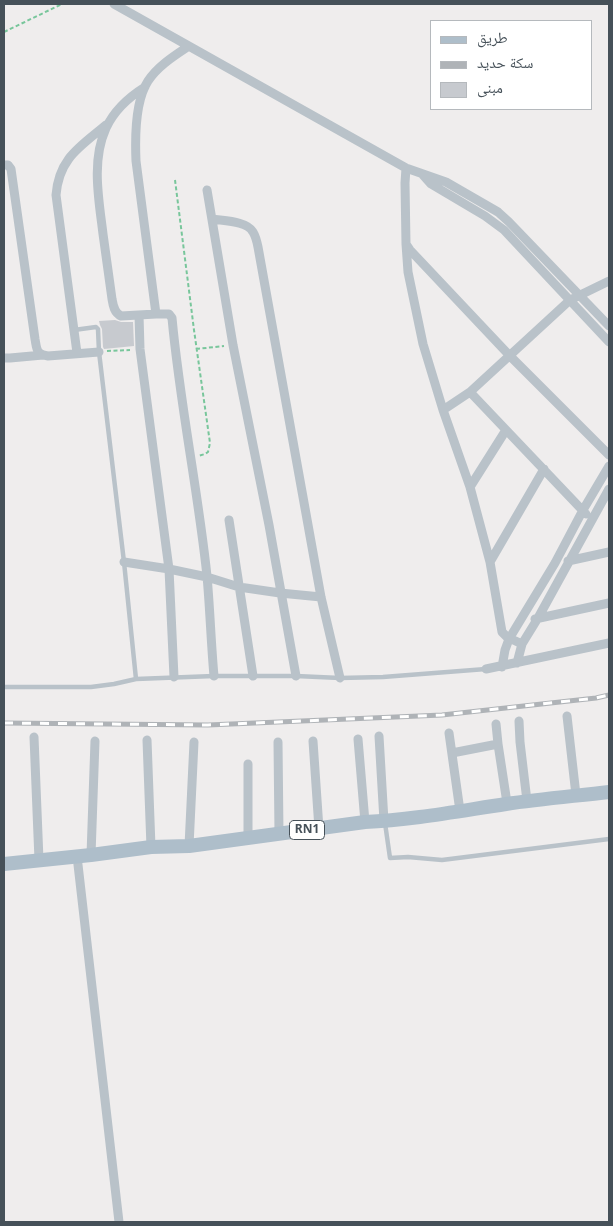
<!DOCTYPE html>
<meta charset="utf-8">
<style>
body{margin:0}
#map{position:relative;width:613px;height:1226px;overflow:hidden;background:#efeded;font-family:"Noto Sans","Noto Naskh Arabic",sans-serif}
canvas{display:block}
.frame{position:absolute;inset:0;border:5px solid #465159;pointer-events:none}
.legend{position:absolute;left:430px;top:20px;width:162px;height:90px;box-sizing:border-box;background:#fff;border:1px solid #b5b9bd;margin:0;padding:6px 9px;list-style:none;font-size:15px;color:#465159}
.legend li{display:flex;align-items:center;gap:10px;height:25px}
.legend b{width:25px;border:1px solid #b5b9bd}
</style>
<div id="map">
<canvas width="613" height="1226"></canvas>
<div class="frame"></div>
<ul class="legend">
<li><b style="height:6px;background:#aebeca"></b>طريق</li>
<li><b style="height:6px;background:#afb3b7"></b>سكة حديد</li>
<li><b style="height:14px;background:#c7cacf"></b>مبنى</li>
</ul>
</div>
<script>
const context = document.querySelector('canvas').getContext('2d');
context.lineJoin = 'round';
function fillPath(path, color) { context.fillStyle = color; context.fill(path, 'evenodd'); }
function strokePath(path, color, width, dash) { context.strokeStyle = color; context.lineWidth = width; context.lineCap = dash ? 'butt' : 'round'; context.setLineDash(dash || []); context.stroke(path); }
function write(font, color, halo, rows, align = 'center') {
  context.font = font + ' "Noto Sans",sans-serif'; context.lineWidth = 5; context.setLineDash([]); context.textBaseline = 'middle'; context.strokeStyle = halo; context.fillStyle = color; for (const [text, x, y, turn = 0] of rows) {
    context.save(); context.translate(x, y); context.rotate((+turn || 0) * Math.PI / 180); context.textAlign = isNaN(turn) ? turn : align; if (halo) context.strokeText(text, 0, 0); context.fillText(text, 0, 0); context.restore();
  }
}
fillPath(new Path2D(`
 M115,320L121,322H133L134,346L104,349L103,347L102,329L100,325L99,321Z`), '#c7cacf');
strokePath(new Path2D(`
 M4,32L62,4
 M175,180L194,330L210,443L208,452L205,454L198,456
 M196,349L224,346
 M107,351L130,350`), '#78c69b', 2, [4, 2.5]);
strokePath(new Path2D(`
 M74,330L96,327L98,329L99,352L124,562L136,679
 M4,687H91L114,684L136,679L214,676H296L340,678L383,677L486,669
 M385,823L390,858L408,857L442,860L609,839`), '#b9c2c9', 4.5);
strokePath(new Path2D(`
 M114,4L406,168L446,182L498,212L509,222L609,326
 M145,87C129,97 114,111 106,128C91,161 99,200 103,234C106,256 109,277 112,299C113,305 114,313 121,316L156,314H169L172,318C180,405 198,490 207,576C210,609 211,643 214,676
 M4,165H8L11,169L35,339C37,350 36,354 48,356L99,352
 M406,168L405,183L406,244L410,250L510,356L609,455
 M423,175L431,184L485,216L504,230L609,342
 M207,190L233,345L269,525L296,676
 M212,219C224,221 247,221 253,232C256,237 257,242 258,247L321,597L340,678
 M406,244L408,272L423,344L443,410
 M156,314L136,161C135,138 135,101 148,81C158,66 174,56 189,46
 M139,315L140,349L169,569L174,677
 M77,353L56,195C59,158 80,147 106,125
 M4,358H10L43,355
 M470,392L586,514
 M470,487L506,430
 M229,520L253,676
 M568,561L609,552
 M124,562L169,569L207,577L239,587L280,593L321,597
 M490,562L544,469
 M535,619L609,603
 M522,644L507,637L502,632L490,562L470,487L443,410L470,392L570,300L609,281
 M517,663L522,644L538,618L609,489
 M502,667L505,650L509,639L555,563L583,510L609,466
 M486,669L609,643
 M567,716L576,795
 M519,721L520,742L527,801
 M449,733L460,811
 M379,736L384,821
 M34,737L39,860
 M358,739L365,822
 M147,740L151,847
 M313,741L319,829
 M278,742L279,834
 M498,744L507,803
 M452,753L498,744L496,724
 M248,764V839
 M189,846L194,742
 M91,855L95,741
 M77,856L119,1222`), '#b9c2c9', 9);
strokePath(new Path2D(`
 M4,864L91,855L151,847L189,846L365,822C412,820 459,811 506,804C540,799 575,796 609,792`), '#aebeca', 14);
const rail = new Path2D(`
 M4,723L208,725L442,715L596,698L609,695`);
strokePath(rail, '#afb3b7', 5);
strokePath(rail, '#fff', 3, [9]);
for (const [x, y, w] of [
 [307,830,35]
]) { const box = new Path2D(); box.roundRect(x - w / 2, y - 9.5, w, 19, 4); context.fillStyle = '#fff'; context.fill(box); strokePath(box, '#465159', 1); }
write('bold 12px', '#465159', null, [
 ["RN1",307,830]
]);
</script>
